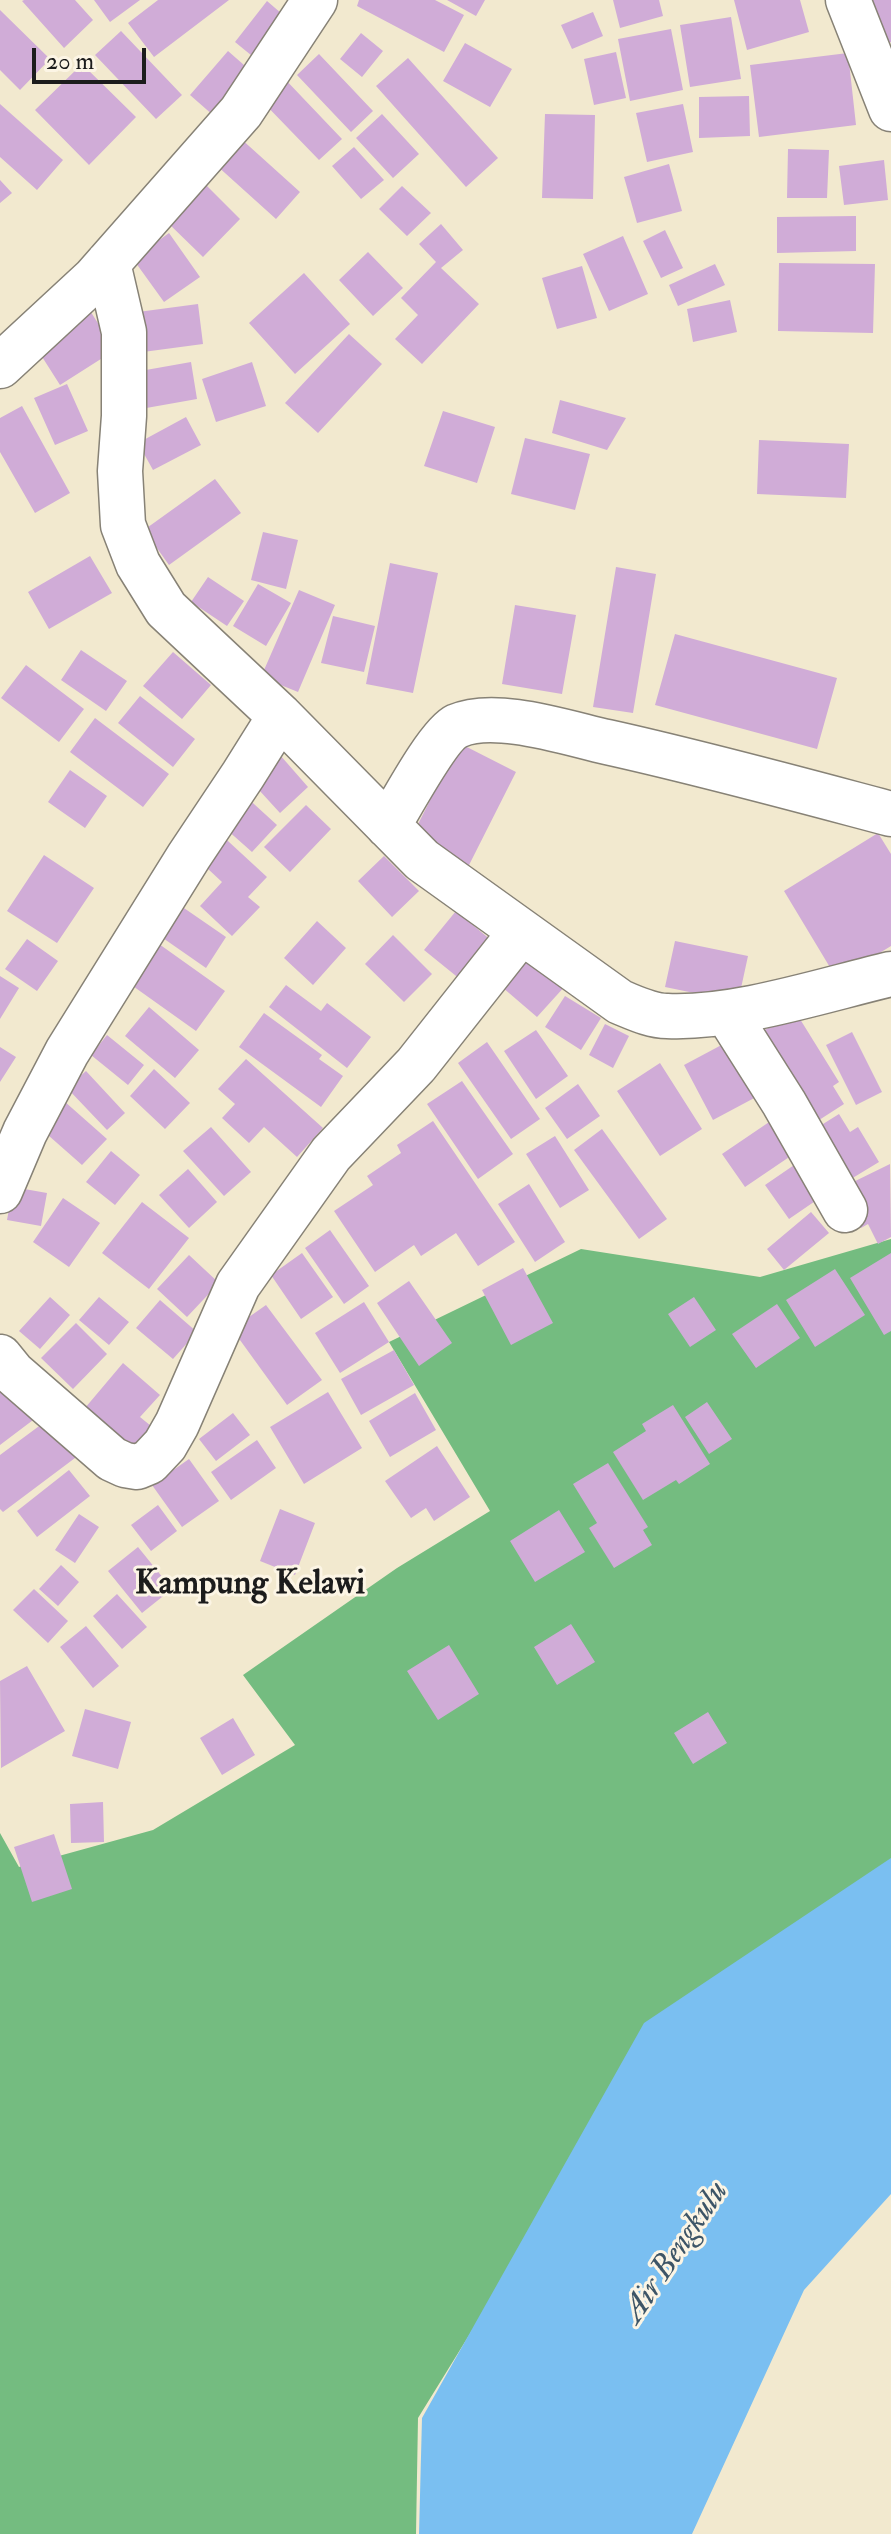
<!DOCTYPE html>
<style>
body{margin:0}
#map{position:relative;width:891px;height:2534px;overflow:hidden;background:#f2e9cf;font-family:"IM FELL Double Pica",serif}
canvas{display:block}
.scale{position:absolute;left:32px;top:48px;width:114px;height:36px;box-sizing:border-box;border:4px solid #1c1c1c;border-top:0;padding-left:10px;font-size:24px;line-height:28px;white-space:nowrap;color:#1c1c1c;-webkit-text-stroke:6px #fcf5e5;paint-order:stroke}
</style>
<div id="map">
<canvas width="891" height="2534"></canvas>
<div class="scale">20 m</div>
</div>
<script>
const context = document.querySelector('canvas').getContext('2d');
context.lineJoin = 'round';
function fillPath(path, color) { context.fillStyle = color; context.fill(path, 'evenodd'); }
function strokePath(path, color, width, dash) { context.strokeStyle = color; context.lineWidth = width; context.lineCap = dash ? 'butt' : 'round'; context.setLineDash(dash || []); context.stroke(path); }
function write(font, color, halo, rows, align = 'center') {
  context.font = font + ' "IM FELL Double Pica",serif'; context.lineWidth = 6; context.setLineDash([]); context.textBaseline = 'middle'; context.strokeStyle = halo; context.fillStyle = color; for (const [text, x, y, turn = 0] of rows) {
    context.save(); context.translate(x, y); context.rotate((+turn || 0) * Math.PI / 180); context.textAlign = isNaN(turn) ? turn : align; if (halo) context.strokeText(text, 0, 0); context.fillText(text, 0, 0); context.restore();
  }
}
fillPath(new Path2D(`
 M891,1239V1875L568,2175L418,2418L416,2534H0V1833L19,1867L153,1830L295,1745L243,1675L397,1568L490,1511L389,1342L581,1249L760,1277Z`), '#74bc80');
fillPath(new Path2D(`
 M891,1858V2194L804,2290L692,2534H419L422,2418L644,2023Z`), '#7abff1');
fillPath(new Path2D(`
 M24,0H75L93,20L64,48L22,1Z
 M94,0H140L110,22Z
 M158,0H229L154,57L128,23Z
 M359,0H435L464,15L444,52L357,6Z
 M447,0H485L476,16Z
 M613,0H659L663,16L620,28Z
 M734,0H800L809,32L747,50Z
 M869,0H891V42L885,45Z
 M267,1L296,26L268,69L235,42Z
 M0,10L50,59L20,90L0,70Z
 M593,12L603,36L572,49L561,25Z
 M731,17L741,79L690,87L680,25Z
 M671,29L683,90L630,101L618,39Z
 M121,31L182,95L156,119L95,55Z
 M361,33L383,51L362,77L340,59Z
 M465,43L512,69L490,107L443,81Z
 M228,51L260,79L222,123L190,95Z
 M616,52L626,98L594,105L584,59Z
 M848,53L856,125L759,137L750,65Z
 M319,54L373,111L351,132L297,75Z
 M408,58L498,158L466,187L376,86Z
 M82,64L136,117L89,165L35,110Z
 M282,76L342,139L319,160L259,98Z
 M749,96L750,136L699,138V97Z
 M0,104L63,160L37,190L0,157Z
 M683,104L693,152L647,162L636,113Z
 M382,114L419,154L393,178L356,138Z
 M545,114L595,115L593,199L542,198Z
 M239,137L300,192L276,219L215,164Z
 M354,147L384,180L361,199L332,166Z
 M788,149L829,150L827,198H787Z
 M884,160L888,200L844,205L839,166Z
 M669,164L682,211L637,223L624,177Z
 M0,180L12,193L0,203Z
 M202,181L240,219L203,257L165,220Z
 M402,186L431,213L407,236L379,209Z
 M856,216V251L777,253V217Z
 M441,224L463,250L441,268L479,304L422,364L395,339L418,315L401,298L436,262L419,244Z
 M665,230L683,268L661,278L643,241Z
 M169,233L200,277L164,302L133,259Z
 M623,236L648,294L609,311L583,254Z
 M368,252L403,288L373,316L339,280Z
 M779,263L875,264L873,333L778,331Z
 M715,264L725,285L678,306L669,285Z
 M582,266L597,318L557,329L542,278Z
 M304,273L350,324L295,374L249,323Z
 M730,300L737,332L693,342L687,309Z
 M198,304L203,344L143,352L138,312Z
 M87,306L115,350L60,385L32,341Z
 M349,334L382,364L318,433L285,403Z
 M191,362L197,399L135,410L129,373Z
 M252,362L266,406L216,422L202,379Z
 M67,384L88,431L55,445L34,398Z
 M560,400L626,418L607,450L552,433Z
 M22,406L70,493L35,513L0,452V418Z
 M443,411L495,427L477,483L424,466Z
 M186,417L201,445L153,470L138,443Z
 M525,438L590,454L575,510L511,494Z
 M759,440L849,444L846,498L757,494Z
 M215,479L241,513L169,565L144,530Z
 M263,532L298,540L286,589L251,580Z
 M90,556L112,593L49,629L28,592Z
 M390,563L438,573L413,693L366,684Z
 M616,567L656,574L633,713L593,707Z
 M208,577L244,601L227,626L191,602Z
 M258,584L291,603L266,646L233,626Z
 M299,590L335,605L298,692L261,677Z
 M515,605L576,615L562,694L502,684Z
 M333,616L375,626L364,672L321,663Z
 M675,634L837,678L817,749L655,705Z
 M81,650L127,681L106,711L61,680Z
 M173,652L211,685L182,719L143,686Z
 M26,665L84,709L59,742L1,698Z
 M140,696L195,739L173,767L118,723Z
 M95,718L169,774L143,807L70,752Z
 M459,743L516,772L466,871L409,842Z
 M273,747L308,787L280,813L248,778Z
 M70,770L107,796L85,828L48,802Z
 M243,794L277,825L252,852L217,821Z
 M306,805L331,829L290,872L264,847Z
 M216,830L267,877L248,897L260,907L232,936L200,906L222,882L193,855Z
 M878,833L891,854V946L837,979L784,891Z
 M44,855L94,888L57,943L7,911Z
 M384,856L419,891L392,917L358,881Z
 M181,906L226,937L206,968L160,936Z
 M456,911L498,946L466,984L424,950Z
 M317,921L346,948L313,985L284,958Z
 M393,935L432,974L404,1002L365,964Z
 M27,939L58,961L37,991L5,969Z
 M675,941L748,956L738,1002L665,987Z
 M159,944L225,991L196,1031L130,984Z
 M531,955L566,985L537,1017L502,987Z
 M0,976L19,988L0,1019Z
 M286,985L321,1011L327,1003L371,1037L347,1068L269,1007Z
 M565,996L601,1018L581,1050L545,1027Z
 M149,1007L199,1050L175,1078L125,1036Z
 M795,1011L839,1082L833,1086L844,1104L816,1122L752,1038Z
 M264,1013L322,1055L319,1059L343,1076L321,1107L239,1047Z
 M605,1024L629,1036L613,1068L589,1055Z
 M536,1030L568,1076L536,1099L504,1051Z
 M852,1032L882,1092L856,1105L826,1045Z
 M107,1035L144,1065L128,1085L91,1055Z
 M729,1041L758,1096L713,1120L684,1065Z
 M487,1042L540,1119L511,1139L458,1063Z
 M0,1047L16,1057L0,1082Z
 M246,1059L323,1128L297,1157L264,1127L249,1143L222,1118L235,1104L218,1089Z
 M660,1063L702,1129L660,1156L617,1091Z
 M154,1069L190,1103L165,1129L130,1096Z
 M86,1071L125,1113L107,1130L67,1088Z
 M462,1081L513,1154L478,1179L427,1104Z
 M578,1084L600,1116L567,1139L545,1108Z
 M64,1101L107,1139L82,1165L40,1128Z
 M839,1114L850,1132L858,1127L879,1162L846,1182L807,1134Z
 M778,1116L801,1149L745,1187L722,1154Z
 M433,1121L515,1242L478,1266L456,1233L421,1256L414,1245L375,1272L334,1211L373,1185L367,1176L401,1153L397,1145Z
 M211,1127L251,1172L224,1196L183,1151Z
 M602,1129L667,1219L639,1239L574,1150Z
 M555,1136L589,1190L560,1208L526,1154Z
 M111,1151L140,1175L115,1205L86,1182Z
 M800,1161L824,1195L789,1219L765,1185Z
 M890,1164L891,1237L878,1244L868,1224L861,1228L841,1188Z
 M188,1169L217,1202L189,1228L159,1195Z
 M529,1184L565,1242L535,1262L498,1204Z
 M13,1187L47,1193L41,1226L7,1220Z
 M63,1198L100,1223L69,1267L33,1242Z
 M142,1202L189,1238L149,1289L102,1253Z
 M811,1212L829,1233L784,1270L767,1249Z
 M330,1230L369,1286L344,1304L305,1248Z
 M302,1253L333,1297L301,1319L271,1275Z
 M891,1253V1331L884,1335L850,1278Z
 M189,1255L219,1283L187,1317L157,1289Z
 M523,1268L553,1323L511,1345L482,1290Z
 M835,1269L865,1315L815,1347L786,1300Z
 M409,1281L452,1343L419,1366L377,1303Z
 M50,1297L70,1315L40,1349L19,1331Z
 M99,1297L129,1322L109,1345L79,1320Z
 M694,1297L716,1330L690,1347L668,1314Z
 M160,1300L197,1332L173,1359L136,1328Z
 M364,1302L389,1342L340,1373L315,1333Z
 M777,1304L800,1338L756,1368L732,1334Z
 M266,1305L322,1380L287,1405L232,1329Z
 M76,1323L107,1354L73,1389L41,1358Z
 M394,1350L414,1385L361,1415L341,1379Z
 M123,1363L160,1395L140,1417L151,1426L133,1448L85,1408Z
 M0,1382L41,1414L0,1445Z
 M328,1392L362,1448L304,1484L270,1427Z
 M415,1393L436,1430L390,1457L369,1421Z
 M707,1402L732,1439L709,1454L685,1417Z
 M673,1405L710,1464L679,1484L676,1480L643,1500L613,1452L646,1431L642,1424Z
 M233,1413L250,1435L216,1461L199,1439Z
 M50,1418L79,1455L3,1512L0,1509V1455Z
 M257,1440L276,1468L231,1500L211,1472Z
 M437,1446L470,1497L434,1521L426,1508L411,1518L385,1481Z
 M189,1459L219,1501L182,1527L152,1485Z
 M608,1463L648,1527L643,1530L652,1545L614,1568L589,1528L597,1523L573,1484Z
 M69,1470L90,1496L37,1537L17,1511Z
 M158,1505L177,1531L151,1551L131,1525Z
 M280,1509L315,1523L295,1575L260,1561Z
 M559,1510L585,1552L535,1582L510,1541Z
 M79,1514L99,1527L75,1563L55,1550Z
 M138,1547L172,1589L142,1613L108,1571Z
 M61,1565L79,1582L58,1606L39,1589Z
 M34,1589L68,1621L48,1643L13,1610Z
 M117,1594L147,1627L122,1649L93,1616Z
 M571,1624L595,1662L557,1685L534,1647Z
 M86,1626L119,1666L93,1688L60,1647Z
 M449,1645L479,1694L438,1720L407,1671Z
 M27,1666L65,1731L1,1768L0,1681Z
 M85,1709L131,1722L118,1769L72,1756Z
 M708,1712L727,1743L693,1764L674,1733Z
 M233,1718L255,1755L222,1775L200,1738Z
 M103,1802L104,1842L71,1843L70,1804Z
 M54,1834L72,1889L32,1902L14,1847Z`), '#d0acd7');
const minor = new Path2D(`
 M848,0L891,109
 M108,263L124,332V416L120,471L123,525L138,564L166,609L280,716L422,860L620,1002C635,1008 651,1016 667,1016C736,1019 823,990 891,974
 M0,366L94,279L241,112L315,0
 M388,826C401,805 438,735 457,726C495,709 567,733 607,742C702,763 797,789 891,814
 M727,1013L784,1103L845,1210
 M0,1191L25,1132L67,1052L189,856L243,775L280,716
 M0,1357L13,1373L112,1459L125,1465L137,1467L149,1462L165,1445L177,1424L238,1285L331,1154L416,1065L521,932`);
strokePath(minor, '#878276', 47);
strokePath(minor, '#fff', 44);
write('italic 32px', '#3d5567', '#fcf5e5', [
 ["Air Bengkulu",677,2253,-56]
]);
write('bold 34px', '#1c1c1c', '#fcf5e5', [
 ["Kampung Kelawi",250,1586]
]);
</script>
